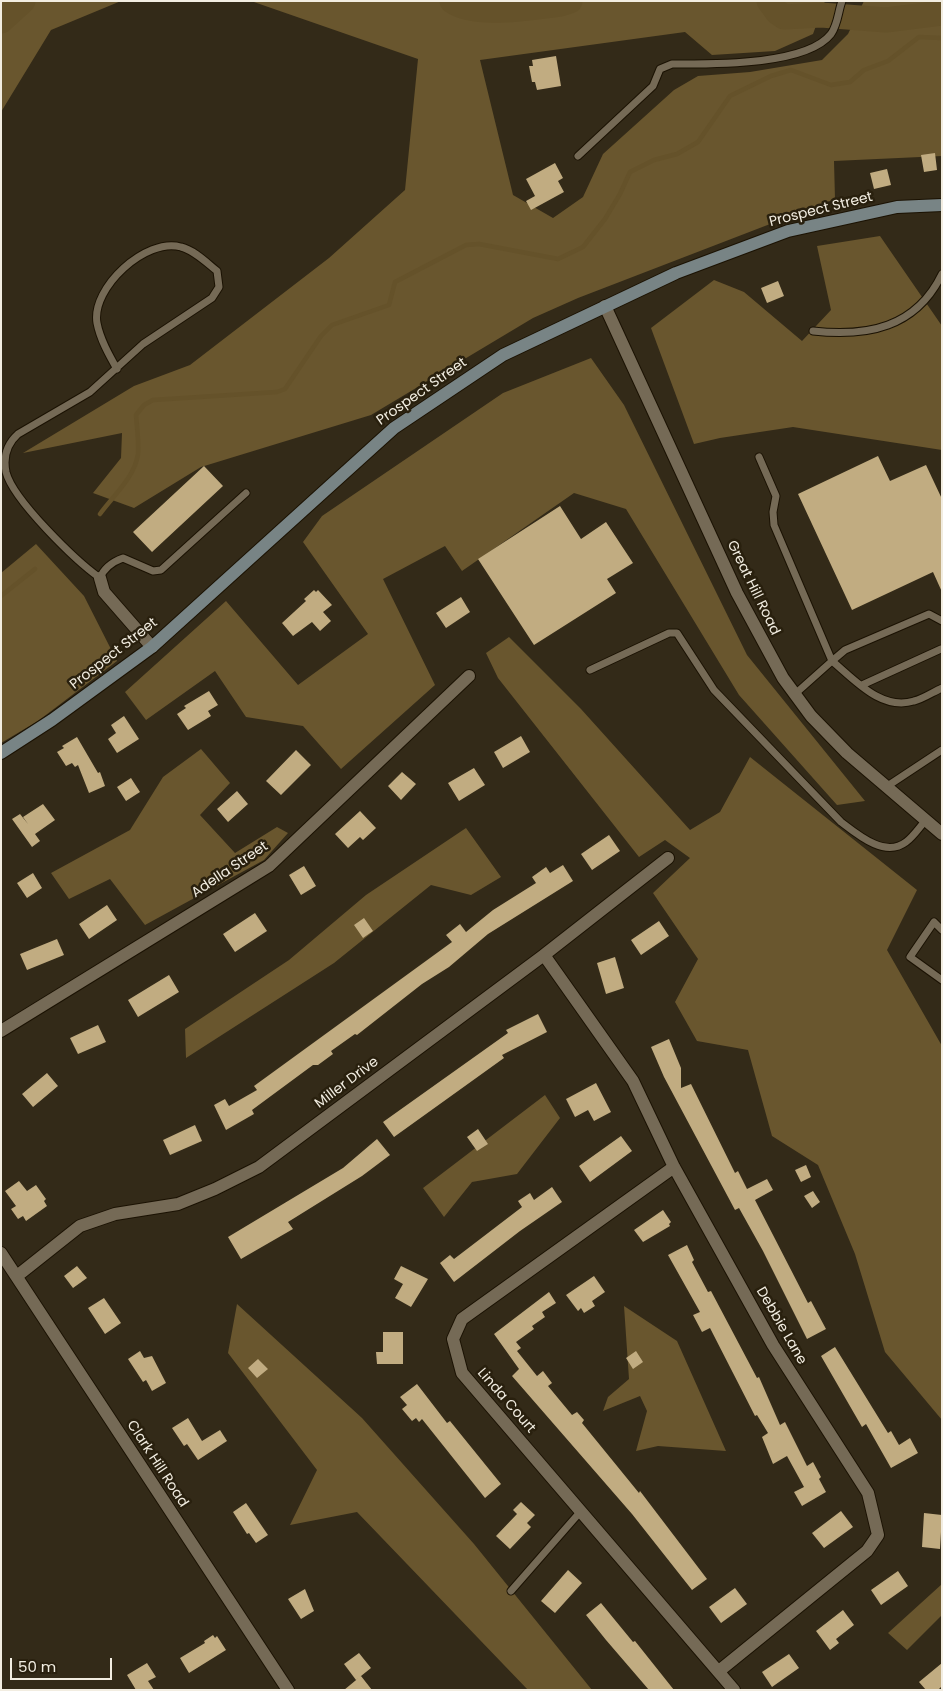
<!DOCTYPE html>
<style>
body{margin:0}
#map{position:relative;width:943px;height:1691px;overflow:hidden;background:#332a18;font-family:Poppins,sans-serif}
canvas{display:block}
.frame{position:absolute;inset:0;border:2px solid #f2ede1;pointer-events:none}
.scale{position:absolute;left:10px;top:1658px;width:102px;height:22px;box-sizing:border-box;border:2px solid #f2ede1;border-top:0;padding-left:6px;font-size:15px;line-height:18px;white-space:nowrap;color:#f2ede1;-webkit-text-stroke:4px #29200e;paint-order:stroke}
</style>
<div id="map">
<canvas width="943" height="1691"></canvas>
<div class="frame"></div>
<div class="scale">50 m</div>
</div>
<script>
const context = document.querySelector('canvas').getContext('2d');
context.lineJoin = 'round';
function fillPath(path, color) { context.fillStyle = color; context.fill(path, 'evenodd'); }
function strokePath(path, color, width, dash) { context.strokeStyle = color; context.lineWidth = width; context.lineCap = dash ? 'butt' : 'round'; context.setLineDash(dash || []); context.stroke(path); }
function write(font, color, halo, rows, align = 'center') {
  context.font = font + ' Poppins,sans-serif'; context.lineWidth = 5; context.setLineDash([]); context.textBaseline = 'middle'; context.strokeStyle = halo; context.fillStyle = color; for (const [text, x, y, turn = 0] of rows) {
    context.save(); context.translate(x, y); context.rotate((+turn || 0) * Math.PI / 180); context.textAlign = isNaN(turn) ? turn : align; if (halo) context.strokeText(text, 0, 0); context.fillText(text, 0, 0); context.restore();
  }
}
fillPath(new Path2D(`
 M1,1H121L51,30L1,112Z
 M251,1H825L813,34L775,51L712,55L685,32L480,60L513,195L553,218L583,197L603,154L674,90L698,76L750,72L822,60L848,34L864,1H942V156L834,161L835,199L578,298L533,318L371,415L201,467L134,508L93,493L121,458L122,433L23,453L134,386L190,365L329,258L405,190L418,59Z
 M880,236L942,326V450L793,427L720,438L694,444L651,328L714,280L744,292L802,341L831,310L817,246Z
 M591,358L624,405L747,655L865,801L837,805L739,695L626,509L574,493L462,571L445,546L383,579L435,685L341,769L303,726L246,717L215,671L146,720L125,692L226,601L298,685L368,634L303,542L322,516L503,393Z
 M36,544L84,596L117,661L38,721L1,743V573Z
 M509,637L581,709L690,830L720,812L750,757L917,890L887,950L942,1046V1420L885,1352L855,1254L818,1165L772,1136L748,1050L697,1041L675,1002L698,959L653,893L690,858L665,840L639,857L498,678L486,653Z
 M201,749L230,783L200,815L235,853L277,827L288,833L264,860L145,925L110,879L69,899L51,873L130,830L163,777Z
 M466,828L501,877L471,895L431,885L334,963L186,1058L185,1029L289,960L366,895Z
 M545,1095L560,1118L517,1174L472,1182L444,1217L423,1188Z
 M237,1304L362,1418L474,1544L592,1690H528L357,1512L290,1525L317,1470L228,1353Z
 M624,1306L677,1341L726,1451L658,1446L636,1451L647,1411L640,1396L603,1411L608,1397L629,1379Z
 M942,1584V1615L907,1650L888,1633Z`), '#69562e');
strokePath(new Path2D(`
 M100,514C113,496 135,477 138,454C139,442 137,428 136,415L144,405L153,400L277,392L285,389L321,336L332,325L389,305L395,282L466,245L479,244L558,259L583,247L605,219L620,194L630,172L654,160L677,154L698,142L730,96L771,76L791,70L831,85L850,82L864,70L888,61L919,37L942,38
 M1,596L35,569`), '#65522a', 4.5);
strokePath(new Path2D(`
 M452,1C475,18 533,7 561,4L570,1
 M769,1L777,12L784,17L821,15L886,20L942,13
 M1,21L23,1`), '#65522a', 25);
fillPath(new Path2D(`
 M556,56L561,86L537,90L535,82H532L529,66H533L532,60Z
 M935,153L937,170L924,172L921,155Z
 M555,163L563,178L558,181L564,192L531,210L526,201L535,196L526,179Z
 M887,169L891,185L874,189L870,173Z
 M778,281L784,296L767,303L761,288Z
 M878,456L890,481L926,465L942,499V592L933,572L852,610L798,494Z
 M204,466L223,486L152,552L133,532Z
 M560,506L581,539L606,522L633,563L607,579L616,593L534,645L478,559Z
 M314,590L316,592L318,590L332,605L323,612L331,621L320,631L312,622L293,636L282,623L306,601L304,599Z
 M461,597L470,612L446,628L436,613Z
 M209,691L218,705L208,711L211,716L188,730L177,714L186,708L184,706Z
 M124,716L139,739L117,753L108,739L116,733L111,725Z
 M521,736L530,752L503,768L494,752Z
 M77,737L98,773L100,772L105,786L89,793L78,765L75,767L72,763L66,766L57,752L64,748L62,746Z
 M296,750L311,765L281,795L266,781Z
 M474,768L485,785L459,801L448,783Z
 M402,772L416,784L401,800L388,786Z
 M131,778L140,792L126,801L117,787Z
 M237,791L248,804L228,822L217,809Z
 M43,804L55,820L35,834L40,841L32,847L12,819L20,814L28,824L23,817Z
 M360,811L376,828L363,840L360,837L348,848L335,834Z
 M609,835L620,851L592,870L581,854Z
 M563,865L573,881L488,934L449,967L422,984L357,1035L355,1034L331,1051L333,1054L318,1065H313L252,1110L254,1114L226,1130L214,1105L225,1099L229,1106L257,1090L254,1086L452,942L446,935L460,924L466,932L493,910L536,883L532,877L546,867L550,873Z
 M304,866L316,886L301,895L289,875Z
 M33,873L42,888L27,898L17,883Z
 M107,905L117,920L89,939L79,924Z
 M255,913L267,931L235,952L223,934Z
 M364,918L373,931L363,938L354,925Z
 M659,921L669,936L641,955L631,940Z
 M57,939L64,955L27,970L20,954Z
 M615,957L624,988L606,994L597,963Z
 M169,975L179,992L138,1017L128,1000Z
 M538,1014L547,1032L502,1055L504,1058L394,1137L383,1122L508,1033L506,1030Z
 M98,1025L106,1042L78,1054L70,1038Z
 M669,1039L681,1068V1088L691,1084L735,1173L738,1171L747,1189L767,1179L773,1190L755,1200L808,1303L811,1301L826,1329L807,1339L763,1251L739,1208L735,1210L664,1077L651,1047Z
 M47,1073L58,1086L33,1107L22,1094Z
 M596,1083L611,1112L594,1121L588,1110L575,1117L566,1099Z
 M195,1125L202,1141L170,1155L163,1140Z
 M478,1129L488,1144L477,1151L467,1137Z
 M621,1136L632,1151L590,1182L579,1166Z
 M377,1139L390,1155L362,1176L288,1222L293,1229L241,1259L228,1237L343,1168Z
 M806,1165L811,1177L801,1182L795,1170Z
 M19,1181L27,1191L36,1185L46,1199L44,1201L47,1206L26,1221L23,1216L18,1219L11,1209L16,1206L5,1191Z
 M552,1187L562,1202L520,1231L454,1282L440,1263L450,1255L454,1259L522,1207L518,1201L530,1193L534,1200Z
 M813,1191L820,1202L812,1208L804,1196Z
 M663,1210L671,1222L669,1224L670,1226L643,1242L634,1230Z
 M687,1245L694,1260L692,1262L708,1292L711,1291L757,1378L759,1377L780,1425L785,1422L807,1466L813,1462L821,1477L819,1479L826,1492L802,1506L794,1492L804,1487L787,1456L773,1464L762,1437L768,1433L757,1415L755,1416L710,1328L702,1332L693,1315L700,1312L668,1255Z
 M77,1266L87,1278L73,1288L64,1276Z
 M401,1266L428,1279L411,1307L395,1298L403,1284L394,1279Z
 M594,1276L605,1292L592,1301L595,1306L584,1313L581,1308L578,1311L566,1295Z
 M549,1292L556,1303L542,1312L545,1317L532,1326L534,1329L516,1342L521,1348L517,1351L537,1376L543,1371L552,1383L548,1386L572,1415L577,1412L584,1420L582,1423L639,1493L640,1491L707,1579L692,1590L632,1514L512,1376L519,1369L494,1334Z
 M104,1298L121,1323L105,1334L88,1308Z
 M383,1332H403V1364H377L376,1352H383Z
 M835,1347L888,1433L891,1431L899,1445L910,1438L918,1453L891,1468L866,1424L862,1427L821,1356Z
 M140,1351L144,1358L152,1356L166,1383L152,1391L146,1380L143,1382L128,1359Z
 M636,1351L643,1362L633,1369L626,1358Z
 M258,1359L268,1369L257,1378L248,1368Z
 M417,1384L447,1423L450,1421L501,1484L485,1498L422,1419L419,1422L416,1418L412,1421L402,1409L407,1405L400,1397Z
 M188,1418L202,1441L220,1430L227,1441L198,1460L187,1444L184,1446L172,1428Z
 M521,1502L535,1515L527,1523L531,1527L510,1549L496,1536L517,1514L513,1510Z
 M246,1503L268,1535L256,1543L249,1533L247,1534L233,1512Z
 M841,1511L853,1527L824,1548L812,1533Z
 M924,1513L942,1515L940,1549L922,1547Z
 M568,1570L582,1583L555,1613L541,1601Z
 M898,1571L908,1586L881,1605L871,1590Z
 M735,1588L747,1604L721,1623L709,1607Z
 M305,1589L314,1611L301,1619L288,1599Z
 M601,1603L633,1642L635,1641L674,1690H649L606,1640L586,1615Z
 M843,1610L854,1625L836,1639L839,1643L830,1650L816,1631Z
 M213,1635L215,1638L217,1636L226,1650L189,1673L180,1658L205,1643L204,1641Z
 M359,1653L371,1668L356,1680L344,1664Z
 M789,1654L799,1668L772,1687L762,1672Z
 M147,1663L156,1677L148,1681L154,1690H136L127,1675Z
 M942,1663V1686L938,1690H926L919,1682Z
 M361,1676L372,1690H344Z`), '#c1ac81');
const service = new Path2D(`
 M578,156L653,86L660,69L672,64C710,64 806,66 831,34C838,24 838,12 842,1
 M813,331C867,337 916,328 942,274
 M117,369C109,355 100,339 97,323C91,288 146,237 181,247C194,250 207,263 217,271L219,287L212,298L143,344L90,392L18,434C7,444 3,457 6,472C13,500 76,561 100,578C104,568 112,562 123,558L153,571L161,570L246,493
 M759,457L776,496L773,512L774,525L832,661L845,650L929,614L942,621
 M590,670L669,633H677L714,690L841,822C858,835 885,858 906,842C913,837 919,828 925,821
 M862,685L941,649
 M795,694L832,661C855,680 881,711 914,701C923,699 933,692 942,688
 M886,787L942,750
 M942,930L934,922L910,957L942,980
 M511,1591L581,1511`);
const minor = new Path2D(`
 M605,306L737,593L783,678L811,716L847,753L942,834
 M100,578L104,592L152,647
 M544,955L633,1081L674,1167L773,1345L868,1493L878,1535L867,1551L719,1671
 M1,1031L269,866L469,676
 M674,1167L462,1319L453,1339L462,1373L734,1690
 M1,1253L288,1690
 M17,1276L80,1226L115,1214L178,1204L215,1189L259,1167L544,955L668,858`);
const secondary = new Path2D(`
 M1,753L52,720L152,647L394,428L503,355L676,273L788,231L897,207L942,205`);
strokePath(service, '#1b1203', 9);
strokePath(minor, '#1b1203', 14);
strokePath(secondary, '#1b1203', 14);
strokePath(service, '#756a56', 7);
strokePath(minor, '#756a56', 12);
strokePath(secondary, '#788485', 12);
write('14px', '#f2ede1', '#29200e', [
 ["Prospect Street",821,210,-14],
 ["Prospect Street",422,392,-35],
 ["Great Hill Road",753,588,64],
 ["Prospect Street",114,654,-38],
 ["Adella Street",230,870,-34],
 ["Miller Drive",347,1083,-37],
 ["Debbie Lane",781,1326,60],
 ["Linda Court",506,1401,49],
 ["Clark Hill Road",157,1464,57]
]);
</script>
